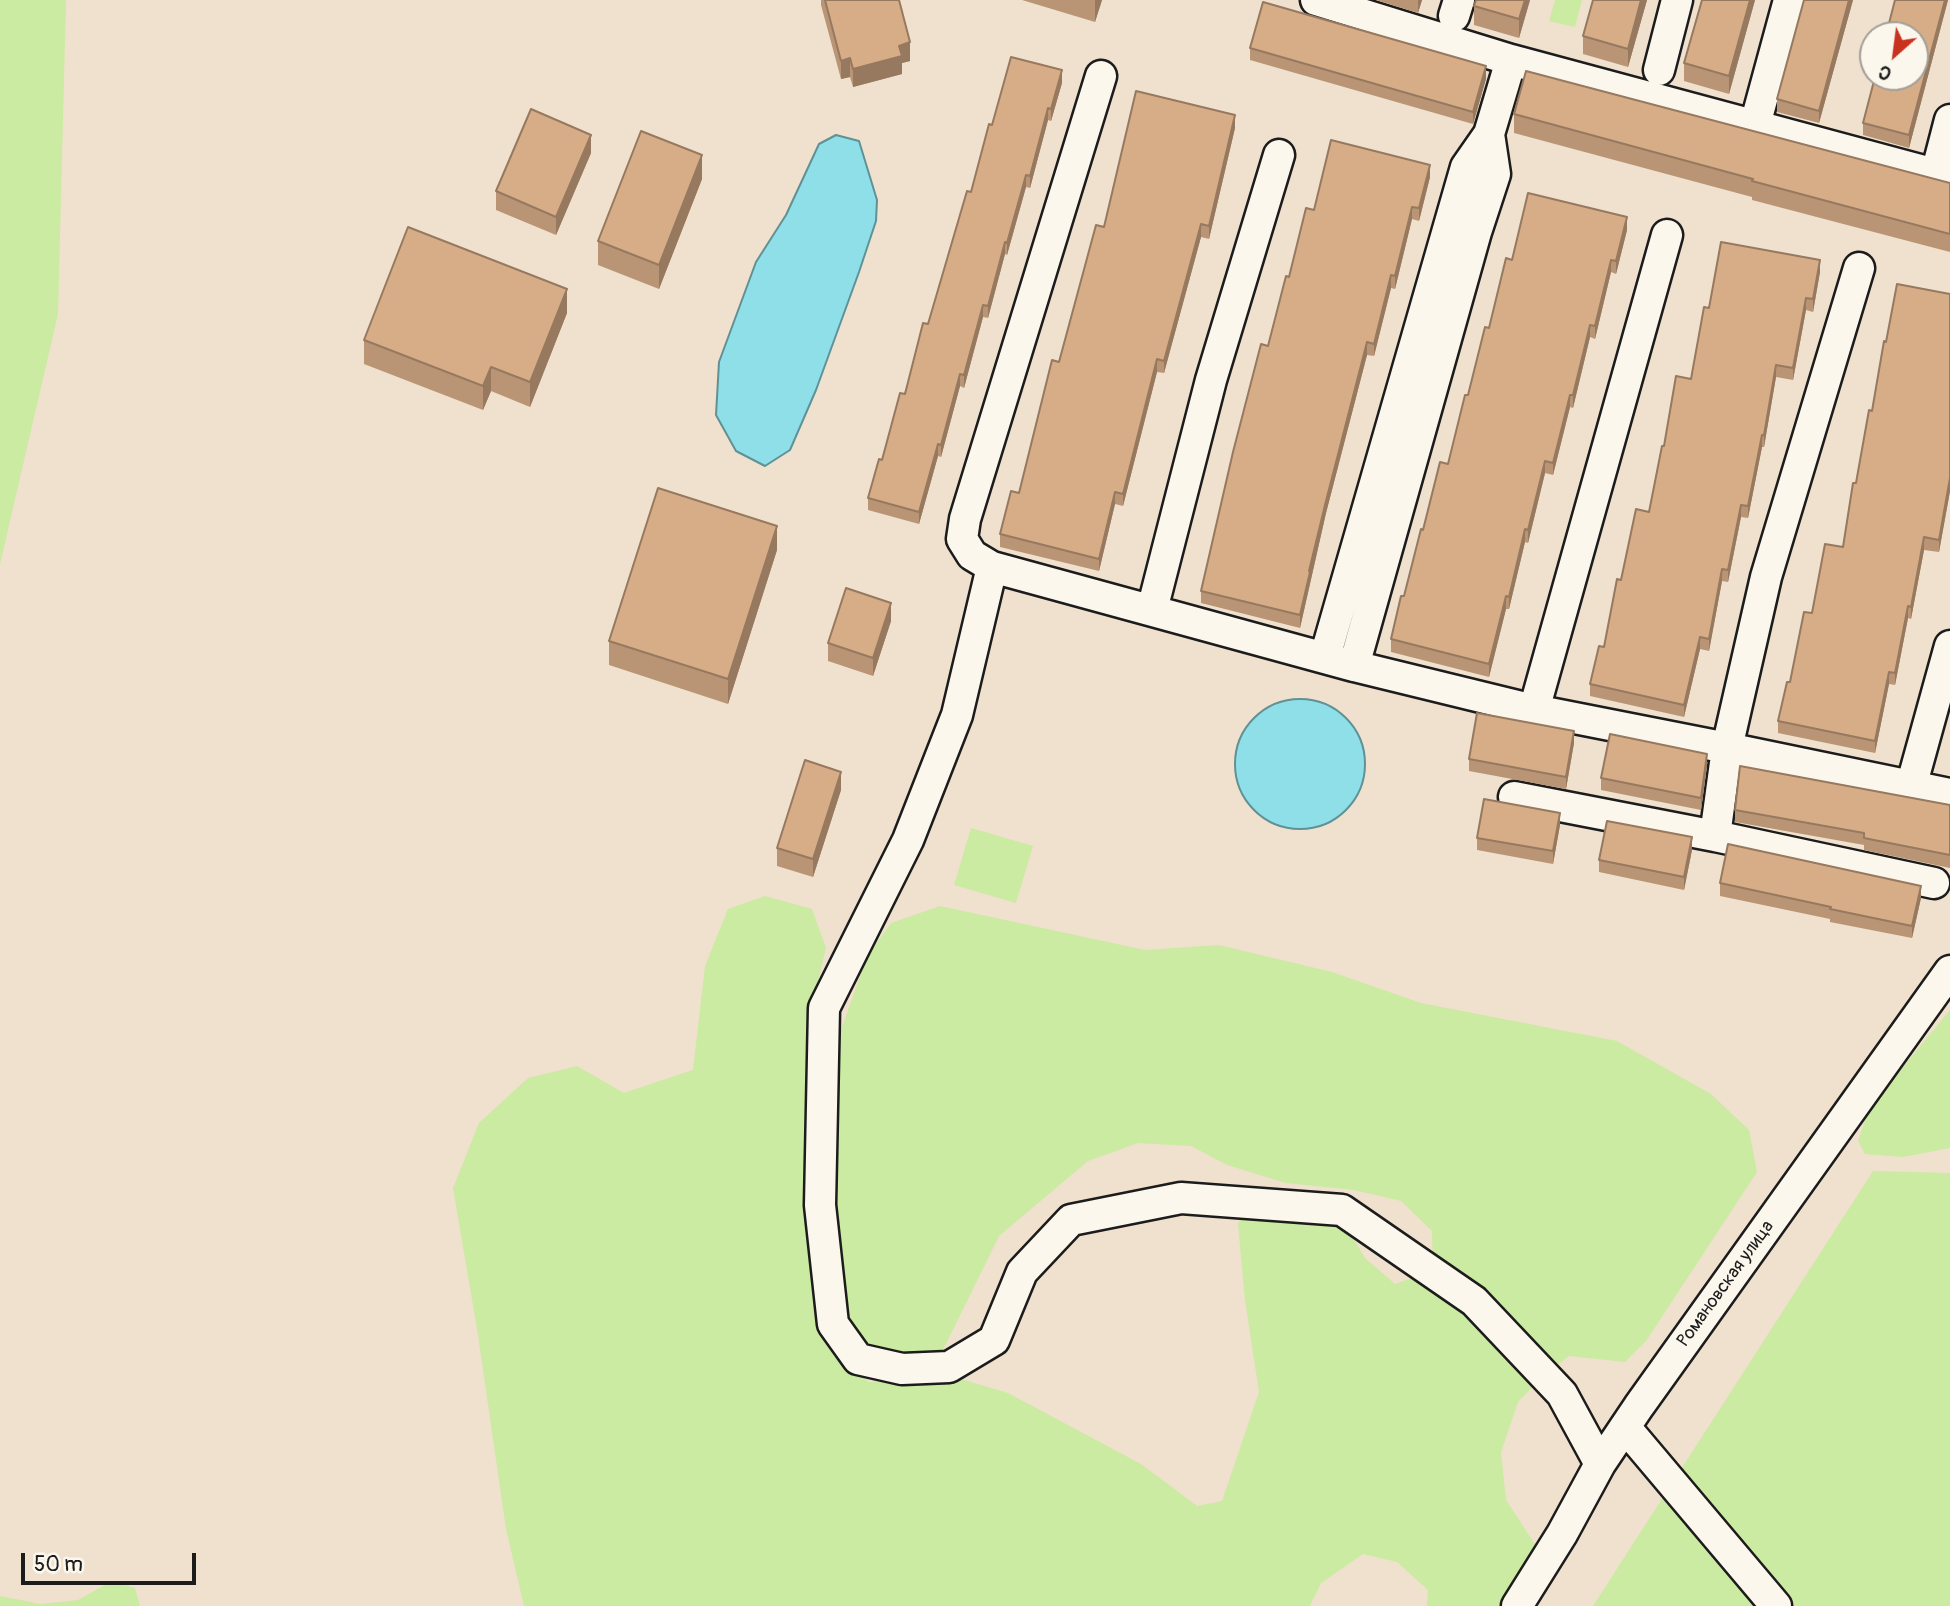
<!DOCTYPE html>
<meta charset="utf-8">
<style>
body{margin:0}
#map{position:relative;width:1950px;height:1606px;overflow:hidden;background:#f0e1ce;font-family:Pangolin,sans-serif}
canvas{display:block}
.north{position:absolute;left:1859px;top:21px;width:70px;height:70px;box-sizing:border-box;background:#fbf7ec;border:2px solid #a29f99;border-radius:50%;rotate:208deg;font-size:19px;font-weight:700;line-height:28px;text-align:center;color:#1c1c1c}
.north::after{content:'';display:block;margin:auto;width:24px;height:32px;background:#c8321e;clip-path:polygon(50% 0,100% 100%,50% 72%,0 100%)}
.scale{position:absolute;left:21px;top:1553px;width:175px;height:32px;box-sizing:border-box;border:4px solid #1c1c1c;border-top:0;padding-left:9px;font-size:21px;line-height:24px;white-space:nowrap;color:#1c1c1c;-webkit-text-stroke:5px #fbf7ec;paint-order:stroke}
</style>
<div id="map">
<canvas width="1950" height="1606"></canvas>
<div class="north">С</div>
<div class="scale">50 m</div>
</div>
<script>
const context = document.querySelector('canvas').getContext('2d');
context.lineJoin = 'round';
function fillPath(path, color) { context.fillStyle = color; context.fill(path, 'evenodd'); }
function strokePath(path, color, width, dash) { context.strokeStyle = color; context.lineWidth = width; context.lineCap = dash ? 'butt' : 'round'; context.setLineDash(dash || []); context.stroke(path); }
function write(font, color, halo, rows, align = 'center') {
  context.font = font + ' Pangolin,sans-serif'; context.lineWidth = 5; context.setLineDash([]); context.textBaseline = 'middle'; context.strokeStyle = halo; context.fillStyle = color; for (const [text, x, y, turn = 0] of rows) {
    context.save(); context.translate(x, y); context.rotate((+turn || 0) * Math.PI / 180); context.textAlign = isNaN(turn) ? turn : align; if (halo) context.strokeText(text, 0, 0); context.fillText(text, 0, 0); context.restore();
  }
}
fillPath(new Path2D(`
 M0,0H66L58,314L0,564Z
 M1555,0H1582L1575,27L1549,21Z
 M971,828L1033,846L1016,903L954,885Z
 M765,896L812,909L826,948L811,1010L809,1171L815,1319L842,1361L869,1382L951,1376L1008,1393L1141,1464L1197,1506L1222,1501L1259,1392L1245,1300L1238,1224L1247,1205L1336,1222L1350,1233L1365,1258L1395,1284L1433,1271L1432,1231L1401,1201L1354,1190L1286,1183L1227,1165L1191,1146L1138,1143L1088,1161L999,1236L943,1350L907,1361L858,1350L843,1304L833,1252L840,1033L867,956L891,923L940,906L1145,950L1219,945L1332,972L1421,1003L1617,1041L1711,1094L1749,1130L1757,1172L1646,1341L1625,1362L1569,1356L1544,1375L1518,1402L1501,1452L1506,1500L1536,1546L1500,1606H1427L1428,1590L1397,1562L1363,1554L1321,1583L1310,1606H524L506,1529L478,1335L453,1188L479,1123L528,1078L577,1066L624,1093L693,1070L705,966L728,909Z
 M1950,1010V1148L1903,1157L1865,1154L1858,1141L1869,1108Z
 M1873,1171L1950,1173V1606H1593Z
 M112,1581L135,1588L140,1606H0V1596L41,1604L78,1600Z`), '#cbeaa2');
const water = new Path2D(`
 M836,135L859,141L877,200L876,221L859,272L816,390L790,450L765,466L736,451L716,415L719,362L756,262L786,215L819,144Z
 M1235 764a65 65 0 1 1 130 0a65 65 0 1 1-130 0Z`);
fillPath(water, '#8edfe7');
strokePath(water, '#609196', 2);
const minor = new Path2D(`
 M1316,0L1511,60L1950,178
 M1454,16L1459,0
 M1659,70L1677,0
 M1101,76L965,519L962,539L972,555L992,567L1354,666L1534,710L1727,748L1950,794
 M1755,125L1789,0
 M1936,174L1950,120
 M992,567L957,715L908,840L824,1008L820,1205L833,1324L858,1359L902,1369L949,1367L994,1340L1022,1272L1071,1220L1181,1198L1342,1210L1474,1301L1562,1394L1600,1464
 M1152,610L1211,380L1279,155
 M1325,657L1466,167L1489,134L1511,60
 M1354,666L1476,232L1495,174L1489,134
 M1534,710L1667,235
 M1911,787L1950,646
 M1514,797L1715,836L1727,748L1766,577L1859,268
 M1715,836L1934,883
 M1625,1427L1776,1606
 M1517,1606L1562,1534L1600,1464L1639,1406L1950,971`);
strokePath(minor, '#1c1c1c', 35);
strokePath(minor, '#fbf7ec', 30);
fillPath(new Path2D(`
 M821,0H899L910,61L902,63V74L853,87L850,77L841,79L821,5Z
 M1022,0H1102L1095,22Z
 M1376,0H1422L1418,13Z
 M1530,0L1519,38L1474,25V6Z
 M1647,0L1628,67L1583,54V36Z
 M1702,0H1755L1729,94L1684,81V63Z
 M1804,0H1853L1819,123L1777,112V99Z
 M1895,0H1948L1909,148L1863,135V123Z
 M1250,48L1486,79L1473,124L1250,60Z
 M1062,83L1051,121L1048,120L1030,188L1026,187L1007,255L1005,254L988,318L983,317L964,388L960,386L941,457L938,456L919,524L868,510V498L928,324L992,125Z
 M1514,114L1950,183V252L1752,200V197L1514,133Z
 M1235,128L1209,239L1201,237L1164,373L1157,372L1123,506L1115,504L1099,571L1000,547V534L1019,493L1059,362L1104,227Z
 M591,153L556,235L496,210V191Z
 M1430,177L1419,221L1412,219L1395,289L1391,288L1374,356L1367,355L1326,513L1300,628L1201,603V591L1268,346L1289,277L1314,210Z
 M702,179L659,289L598,265V241Z
 M1627,230L1616,274L1611,272L1595,339L1590,337L1573,408L1570,407L1553,475L1545,473L1528,543L1525,542L1509,609H1506L1489,677L1391,652V639L1423,530L1448,464L1468,395L1512,260Z
 M1820,272L1813,312L1806,310L1793,380L1776,377L1764,447H1762L1748,518L1741,517L1728,582L1722,581L1709,651L1700,649L1684,717L1590,696V684L1604,647L1621,580L1649,512L1664,446L1691,379L1709,308Z
 M1950,294V491L1939,552L1924,550L1911,619L1908,618L1895,685L1889,684L1875,753L1778,733V721L1812,613L1843,547L1886,342Z
 M567,313L530,407L491,391L483,410L364,364V340Z
 M777,550L728,704L609,665V641Z
 M891,621L873,676L828,661V643Z
 M1574,743L1566,789L1469,771V759Z
 M1707,766L1701,810L1601,790V778Z
 M841,790L813,877L777,866V848Z
 M1950,805V868L1864,850V845L1735,822V810Z
 M1560,825L1553,864L1477,850V838Z
 M1692,850L1684,890L1599,872V860Z
 M1720,883L1921,898L1912,938L1830,922V919L1720,896Z`), '#b99575');
fillPath(new Path2D(`
 M1095,0H1102L1095,22Z
 M1418,0H1422L1418,13Z
 M1525,0H1530L1519,38V19Z
 M1641,0H1647L1628,67V49Z
 M1750,0H1755L1729,94V76Z
 M1849,0H1853L1819,123V111Z
 M1945,0H1948L1909,148V135Z
 M910,42V61L902,63V74L853,87V69L899,46Z
 M850,58V77L841,79V61Z
 M1486,66V79L1473,124V112Z
 M1062,70V83L1051,121V109Z
 M1048,108V120L1030,188V176Z
 M1235,115V128L1209,239V226Z
 M591,135V153L556,235V217Z
 M702,155V179L659,289V265Z
 M1430,165V177L1419,221V208Z
 M1026,175V187L1007,255V243Z
 M1412,207V219L1395,289V276Z
 M1627,217V230L1616,274V261Z
 M1201,224V237L1164,373V361Z
 M1005,242V254L988,318V306Z
 M1611,260V272L1595,339V326Z
 M1820,260V272L1813,312V299Z
 M1391,275V288L1374,356V344Z
 M567,289V313L530,407V382Z
 M1806,298V310L1793,380V368Z
 M983,305V317L964,388V375Z
 M1590,325V337L1573,408V395Z
 M1367,342V355L1326,513L1300,628V615L1309,571Z
 M1157,359V372L1123,506V494Z
 M1776,365V377L1764,447V435Z
 M491,367V391L483,410V386Z
 M960,374V386L941,457V445Z
 M1570,395V407L1553,475V463Z
 M1762,435V447L1748,518V506Z
 M938,444V456L919,524V512Z
 M1545,461V473L1528,543V530Z
 M1950,478V491L1939,552V540Z
 M1115,492V504L1099,571V559Z
 M1741,505V517L1728,582V570Z
 M777,526V550L728,704V679Z
 M1525,529V542L1509,609V597Z
 M1924,537V550L1911,619V607Z
 M1722,569V581L1709,651V639Z
 M1506,596V609L1489,677V664Z
 M891,603V621L873,676V658Z
 M1908,606V618L1895,685V673Z
 M1700,637V649L1684,717V705Z
 M1889,672V684L1875,753V741Z
 M1574,731V743L1566,789V777Z
 M1707,754V766L1701,810V798Z
 M841,772V790L813,877V859Z
 M1560,813V825L1553,864V851Z
 M1692,837V850L1684,890V877Z
 M1921,886V898L1912,938V926Z`), '#96795f');
const building = new Path2D(`
 M825,0H899L910,42L899,46L902,56L853,69L850,58L841,61Z
 M1476,0H1525L1519,19L1474,6Z
 M1593,0H1641L1628,49L1583,36Z
 M1702,0H1750L1729,76L1684,63Z
 M1804,0H1849L1819,111L1777,99Z
 M1895,0H1945L1909,135L1863,123L1875,77H1915V35H1886Z
 M1263,2L1486,66L1473,112L1250,48Z
 M1011,57L1062,70L1051,109L1048,108L1030,176L1026,175L1007,243L1005,242L988,306L983,305L964,375L960,374L941,445L938,444L919,512L868,498L879,459L882,460L900,393L905,394L923,323L928,324L967,191L971,192L989,124L992,125Z
 M1526,71L1950,183V234L1752,181L1753,179L1514,114Z
 M1136,91L1235,115L1209,226L1201,224L1164,361L1157,359L1123,494L1115,492L1099,559L1000,534L1011,491L1019,493L1052,360L1059,362L1096,225L1104,227Z
 M531,109L591,135L556,217L496,191Z
 M641,131L702,155L659,265L598,241Z
 M1331,140L1430,165L1419,208L1412,207L1395,276L1391,275L1374,344L1367,342L1326,501L1309,571L1310,572L1300,615L1201,591L1233,452L1261,344L1268,346L1286,276L1289,277L1306,208L1314,210Z
 M1528,193L1627,217L1616,261L1611,260L1595,326L1590,325L1573,395H1570L1553,463L1545,461L1528,530L1525,529L1509,597L1506,596L1489,664L1391,639L1401,596H1404L1421,529L1423,530L1440,462L1448,464L1465,395H1468L1485,327L1489,328L1506,258L1512,260Z
 M408,227L567,289L530,382L491,367L483,386L364,340Z
 M1721,242L1820,260L1813,299L1806,298L1793,368L1776,365L1764,435H1762L1748,506L1741,505L1728,570L1722,569L1709,639L1700,637L1684,705L1590,684L1599,646L1604,647L1617,579L1621,580L1636,509L1649,512L1662,446H1664L1676,376L1691,379L1704,307L1709,308Z
 M1897,284L1950,294V478L1939,540L1924,537L1911,607L1908,606L1895,673L1889,672L1875,741L1778,721L1787,682H1790L1804,612L1812,613L1825,544L1843,547L1853,483H1856L1869,410L1872,411L1884,341L1886,342Z
 M658,488L777,526L728,679L609,641Z
 M846,588L891,603L873,658L828,643Z
 M1477,713L1574,731L1566,777L1469,759Z
 M1610,734L1707,754L1701,798L1601,778Z
 M805,760L841,772L813,859L777,848Z
 M1740,766L1950,805V855L1864,838V833L1735,810Z
 M1484,799L1560,813L1553,851L1477,838Z
 M1607,821L1692,837L1684,877L1599,860Z
 M1728,844L1921,886L1912,926L1830,909L1831,907L1720,883Z`);
fillPath(building, '#d7ad88');
strokePath(building, '#96795f', 2);
write('18px', '#1c1c1c', '#fbf7ec', [
 ["Романовская улица",1726,1284,-54]
]);
</script>
